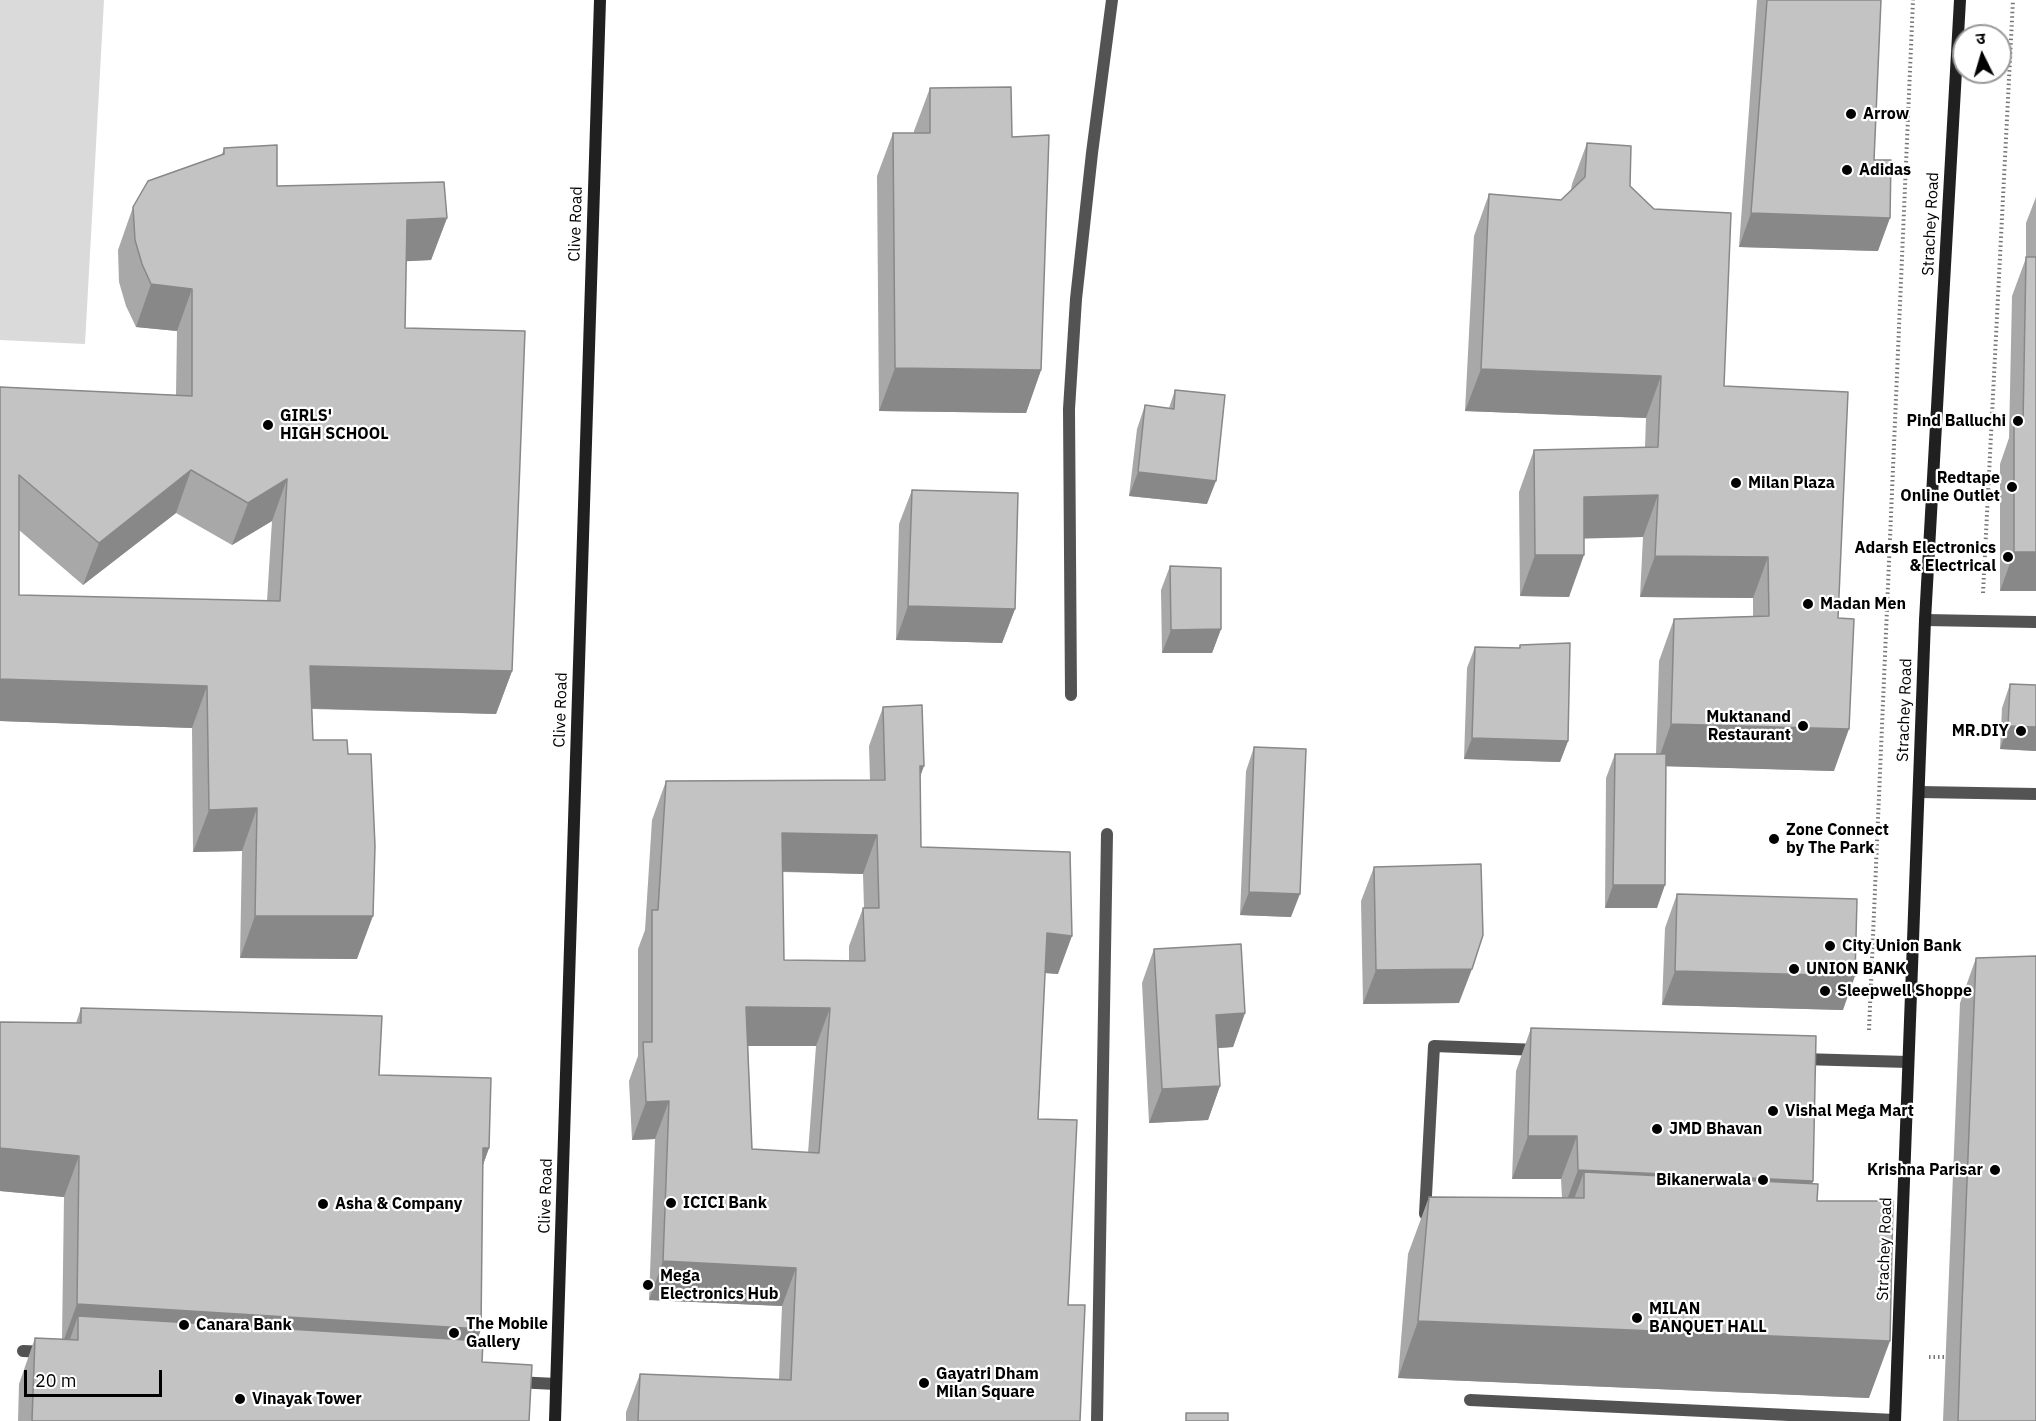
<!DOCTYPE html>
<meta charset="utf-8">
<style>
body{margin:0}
#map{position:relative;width:2036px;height:1421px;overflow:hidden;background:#fff;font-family:"IBM Plex Sans","Noto Sans Devanagari",sans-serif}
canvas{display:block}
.north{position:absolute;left:1952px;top:24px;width:60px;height:60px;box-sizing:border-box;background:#fff;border:2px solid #999;border-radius:50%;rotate:355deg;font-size:16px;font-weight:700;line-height:24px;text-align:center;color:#000}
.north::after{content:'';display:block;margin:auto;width:21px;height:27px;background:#000;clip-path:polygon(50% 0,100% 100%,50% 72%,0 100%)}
.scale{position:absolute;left:24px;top:1370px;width:138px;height:27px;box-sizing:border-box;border:3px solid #000;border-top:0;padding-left:8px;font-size:18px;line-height:21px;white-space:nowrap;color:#000;-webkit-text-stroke:4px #fff;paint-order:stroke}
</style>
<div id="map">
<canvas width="2036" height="1421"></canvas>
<div class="north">उ</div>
<div class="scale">20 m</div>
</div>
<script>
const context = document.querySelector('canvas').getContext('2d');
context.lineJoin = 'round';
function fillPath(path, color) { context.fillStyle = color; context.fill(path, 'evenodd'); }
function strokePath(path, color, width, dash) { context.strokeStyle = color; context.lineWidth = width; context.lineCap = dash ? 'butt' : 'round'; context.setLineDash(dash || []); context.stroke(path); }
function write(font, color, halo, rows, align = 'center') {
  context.font = font + ' "IBM Plex Sans",sans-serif'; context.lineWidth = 4.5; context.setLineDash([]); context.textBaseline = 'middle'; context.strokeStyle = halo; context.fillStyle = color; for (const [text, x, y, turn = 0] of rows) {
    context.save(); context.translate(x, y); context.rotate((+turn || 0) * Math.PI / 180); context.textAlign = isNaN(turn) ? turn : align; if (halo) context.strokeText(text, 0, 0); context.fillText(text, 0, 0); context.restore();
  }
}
fillPath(new Path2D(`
 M0,0H104L85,344L0,340Z`), '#dadada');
strokePath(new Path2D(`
 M1983,593L2013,0
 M1869,1030L1913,0
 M1929,1357H1948`), '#757575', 4, [1.5, 3]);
strokePath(new Path2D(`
 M1071,695L1069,409L1076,299L1092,153L1112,0
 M23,1351L46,1352
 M516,1382L556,1384`), '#535353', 12);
strokePath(new Path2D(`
 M1925,620L2036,622
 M1919,792L2036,794
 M1801,1059L1908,1062
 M1433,1214H1425L1434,1046L1538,1050
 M1470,1400L1895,1420
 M1097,1421L1107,834`), '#535353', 12);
strokePath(new Path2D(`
 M555,1421L600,0
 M1895,1421L1925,620L1960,0`), '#202020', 12);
fillPath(new Path2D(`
 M1757,0H1881L1874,160L1878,251L1739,247Z
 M930,88L1012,137L1041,370L1026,413L879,411L877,176L893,133H914V131Z
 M1587,143L1630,186L1724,386L1838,618L1834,771L1666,766L1657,908H1605L1606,778L1615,754H1656L1659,661L1674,619L1753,616V598L1640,597L1643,537L1584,538L1569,597L1520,596L1519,492L1534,450L1645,447L1646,418L1465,411L1474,236L1489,194L1561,200L1571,190L1572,184Z
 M224,148L277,186L447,218L431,260L406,261L405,328L512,671L496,714L312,709L313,740L357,959L240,958L242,851L193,852L192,728L0,721V387L176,395L177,331L136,327L126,306L119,282L118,250L133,207L222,154ZM176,513L232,545L272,521L267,601L19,595V530L83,585Z
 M2036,197V591H2000V464L2009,438L2012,296L2026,258V223Z
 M1175,390L1207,504L1129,496L1137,429L1145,405L1169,408Z
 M912,490L1015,609L1002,643L896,640L899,524Z
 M1170,566L1221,629L1212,653H1162L1161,590Z
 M1520,645L1568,741L1560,762L1464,759L1467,668L1475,647L1519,648Z
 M2010,684L2036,685V751L2000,749L2002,708Z
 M883,707L920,777L921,847L1058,974L1045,973L1038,1119L1068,1305L1080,1421H626V1412L640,1374L779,1379L782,1306L649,1300L655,1139L632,1140L629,1081L638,1056V949L645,930L652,820L666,781L870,780L869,746ZM782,872L863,874L864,908H863L849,946V961L784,960ZM748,1046H816L808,1153L752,1149Z
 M1254,747L1291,917L1240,915L1246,771Z
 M1374,867L1459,1003L1363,1004L1361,901Z
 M1677,894L1843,1010L1662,1005L1665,928Z
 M1154,949L1245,1013L1233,1047L1218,1048L1220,1086L1208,1120L1149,1123L1142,983Z
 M1976,958L2036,1421H1943L1960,1003Z
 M81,1008L379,1075L489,1148L483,1165L481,1329L477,1341L482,1362L529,1421H18L19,1384L35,1338L62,1339L64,1197L0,1191V1022L76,1023Z
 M1531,1028L1813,1181L1812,1184L1869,1398L1398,1378L1408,1254L1429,1197L1562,1198L1561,1179H1512L1516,1071Z`), '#a8a8a8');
fillPath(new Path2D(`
 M1751,213L1890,218L1878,251L1739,247Z
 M447,218L431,260L392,262L407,220Z
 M151,284L192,289L177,331L136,327Z
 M895,368L1041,370L1026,413L879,411Z
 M1481,369L1661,376L1646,418L1465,411Z
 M191,470L176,513L83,585L99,543Z
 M1138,472L1216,481L1207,504L1129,496Z
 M287,479L272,521L232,545L248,503Z
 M1658,495L1643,537L1569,539L1584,497Z
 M2014,552H2036V591H2000Z
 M1535,555H1584L1569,597L1520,596Z
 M1655,556L1768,557L1753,598L1640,597Z
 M908,606L1015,609L1002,643L896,640Z
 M1221,629L1212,653H1162L1171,630Z
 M310,666L512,671L496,714L295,708Z
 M0,679L207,686L192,728L0,721Z
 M1671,724L1849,729L1834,771L1656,766Z
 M2008,726L2036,727V751L2000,749Z
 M1472,738L1568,741L1560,762L1464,759Z
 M920,766H924L910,805Z
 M257,808L242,851L193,852L209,810Z
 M782,833L877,835L863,874L768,871Z
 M1613,885H1665L1657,908H1605Z
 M1249,892L1300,894L1291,917L1240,915Z
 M255,916H373L357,959L240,958Z
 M1047,933L1072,936L1058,974L1033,972Z
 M1472,969L1459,1003L1363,1004L1376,970Z
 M1675,971L1855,976L1843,1010L1662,1005Z
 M746,1007L830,1008L816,1046H732Z
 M1245,1013L1233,1047L1204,1049L1216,1015Z
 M1220,1086L1208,1120L1149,1123L1162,1089Z
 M669,1101L655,1139L632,1140L646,1102Z
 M1528,1136H1577L1561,1179H1512Z
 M0,1148L79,1156L64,1197L0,1191Z
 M483,1148H489L474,1189Z
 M1578,1170L1813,1181L1797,1224L1584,1172L1569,1213H1562Z
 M663,1261L796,1268L782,1306L649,1300Z
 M77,1304L481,1329L466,1370L78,1316L68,1345H62Z
 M1418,1321L1890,1341L1869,1398L1398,1378Z`), '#888');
const building = new Path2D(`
 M1767,0H1881L1874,160H1891L1890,218L1751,213Z
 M1011,87L1012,137L1049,135L1041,370L895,368L893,133H930V88Z
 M1587,143L1631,146L1630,186L1654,209L1731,213L1724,386L1848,392L1838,618L1854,619L1849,729L1671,724L1674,619L1769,616L1768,557L1655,556L1658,495L1584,497V555H1535L1534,450L1658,447L1661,376L1481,369L1489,194L1561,200L1585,177Z
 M277,145V186L444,182L447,218L407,220L405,328L525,331L512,671L310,666L313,740H347L348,754H371L375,846L373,916H255L257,808L209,810L207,686L0,679V387L192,396V289L151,284L142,264L135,240L133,207L148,181L224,154V148ZM191,470L248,503L287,479L280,601L19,595V475L99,543Z
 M2026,257H2036V552H2014V424H2023Z
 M1175,390L1225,395L1216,481L1138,472L1145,405L1174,409Z
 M912,490L1018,493L1015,609L908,606Z
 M1170,566L1221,568V629L1171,630Z
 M1570,643L1568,741L1472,738L1475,647L1520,648V645Z
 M2010,684L2036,685V727L2008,726Z
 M922,705L924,766H920L921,847L1070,852L1072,936L1047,933L1038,1119L1077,1120L1068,1305H1085L1080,1421H638L640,1374L791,1380L796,1268L663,1261L669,1101L646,1102L643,1042H652V910H658L666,781L885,780L883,707ZM782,833L877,835L879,908H863L865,961L784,960ZM746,1007L830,1008L819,1153L752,1149Z
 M1254,747L1306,749L1300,894L1249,892Z
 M1615,754H1666L1665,885H1613Z
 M1481,864L1483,935L1472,969L1376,970L1374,867Z
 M1677,894L1857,899L1855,976L1675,971Z
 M1241,944L1245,1013L1216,1015L1220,1086L1162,1089L1154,949Z
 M2036,956V1421H1958L1961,1330L1976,958Z
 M81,1008L382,1016L379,1075L491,1078L489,1148H483L481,1329L77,1304L79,1156L0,1148V1022L81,1023Z
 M1531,1028L1816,1036L1813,1181L1578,1170L1577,1136H1528Z
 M1584,1172L1818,1184L1817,1201H1893L1890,1341L1418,1321L1429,1197L1584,1198Z
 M78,1316L483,1341L482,1362L532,1365L529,1421H32L35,1338L78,1340Z
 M1186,1413H1228V1421H1186Z`);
fillPath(building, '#c3c3c3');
strokePath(building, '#888', 1.5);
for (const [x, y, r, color] of [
 [1851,114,6,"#000"],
 [1847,170,6,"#000"],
 [2018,421,6,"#000"],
 [268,425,6,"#000"],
 [1736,483,6,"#000"],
 [2012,487,6,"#000"],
 [2008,557,6,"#000"],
 [1808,604,6,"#000"],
 [1803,726,6,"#000"],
 [2021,731,6,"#000"],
 [1774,839,6,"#000"],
 [1830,946,6,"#000"],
 [1794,969,6,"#000"],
 [1825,991,6,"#000"],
 [1773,1111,6,"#000"],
 [1657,1129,6,"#000"],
 [1995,1170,6,"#000"],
 [1763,1180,6,"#000"],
 [671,1203,6,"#000"],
 [323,1204,6,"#000"],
 [648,1285,6,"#000"],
 [1637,1318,6,"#000"],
 [184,1325,6,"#000"],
 [454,1333,6,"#000"],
 [924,1383,6,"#000"],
 [240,1399,6,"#000"]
]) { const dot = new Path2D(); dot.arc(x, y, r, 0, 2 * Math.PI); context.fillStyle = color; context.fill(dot); strokePath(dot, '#fff', 2); }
write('bold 16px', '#000', '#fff', [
 ["Arrow",1863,114],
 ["Adidas",1859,170],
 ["GIRLS'",280,416],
 ["HIGH SCHOOL",280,434],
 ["Pind Balluchi",2006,421,"right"],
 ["Redtape",2000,478,"right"],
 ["Online Outlet",2000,496,"right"],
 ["Milan Plaza",1748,483],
 ["Adarsh Electronics",1996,548,"right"],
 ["& Electrical",1996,566,"right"],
 ["Madan Men",1820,604],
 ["Muktanand",1791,717,"right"],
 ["Restaurant",1791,735,"right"],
 ["MR.DIY",2009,731,"right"],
 ["Zone Connect",1786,830],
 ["by The Park",1786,848],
 ["City Union Bank",1842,946],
 ["UNION BANK",1806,969],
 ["Sleepwell Shoppe",1837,991],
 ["Vishal Mega Mart",1785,1111],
 ["JMD Bhavan",1669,1129],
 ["Krishna Parisar",1983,1170,"right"],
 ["Bikanerwala",1751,1180,"right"],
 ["ICICI Bank",683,1203],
 ["Asha & Company",335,1204],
 ["Mega",660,1276],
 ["Electronics Hub",660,1294],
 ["MILAN",1649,1309],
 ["BANQUET HALL",1649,1327],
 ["The Mobile",466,1324],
 ["Gallery",466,1342],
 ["Canara Bank",196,1325],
 ["Gayatri Dham",936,1374],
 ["Milan Square",936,1392],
 ["Vinayak Tower",252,1399]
], 'left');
write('16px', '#000', '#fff', [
 ["Clive Road",576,224,-88],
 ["Strachey Road",1931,224,-87],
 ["Clive Road",561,710,-88],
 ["Strachey Road",1905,710,-88],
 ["Clive Road",546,1196,-88],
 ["Strachey Road",1885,1249,-88]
]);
</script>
